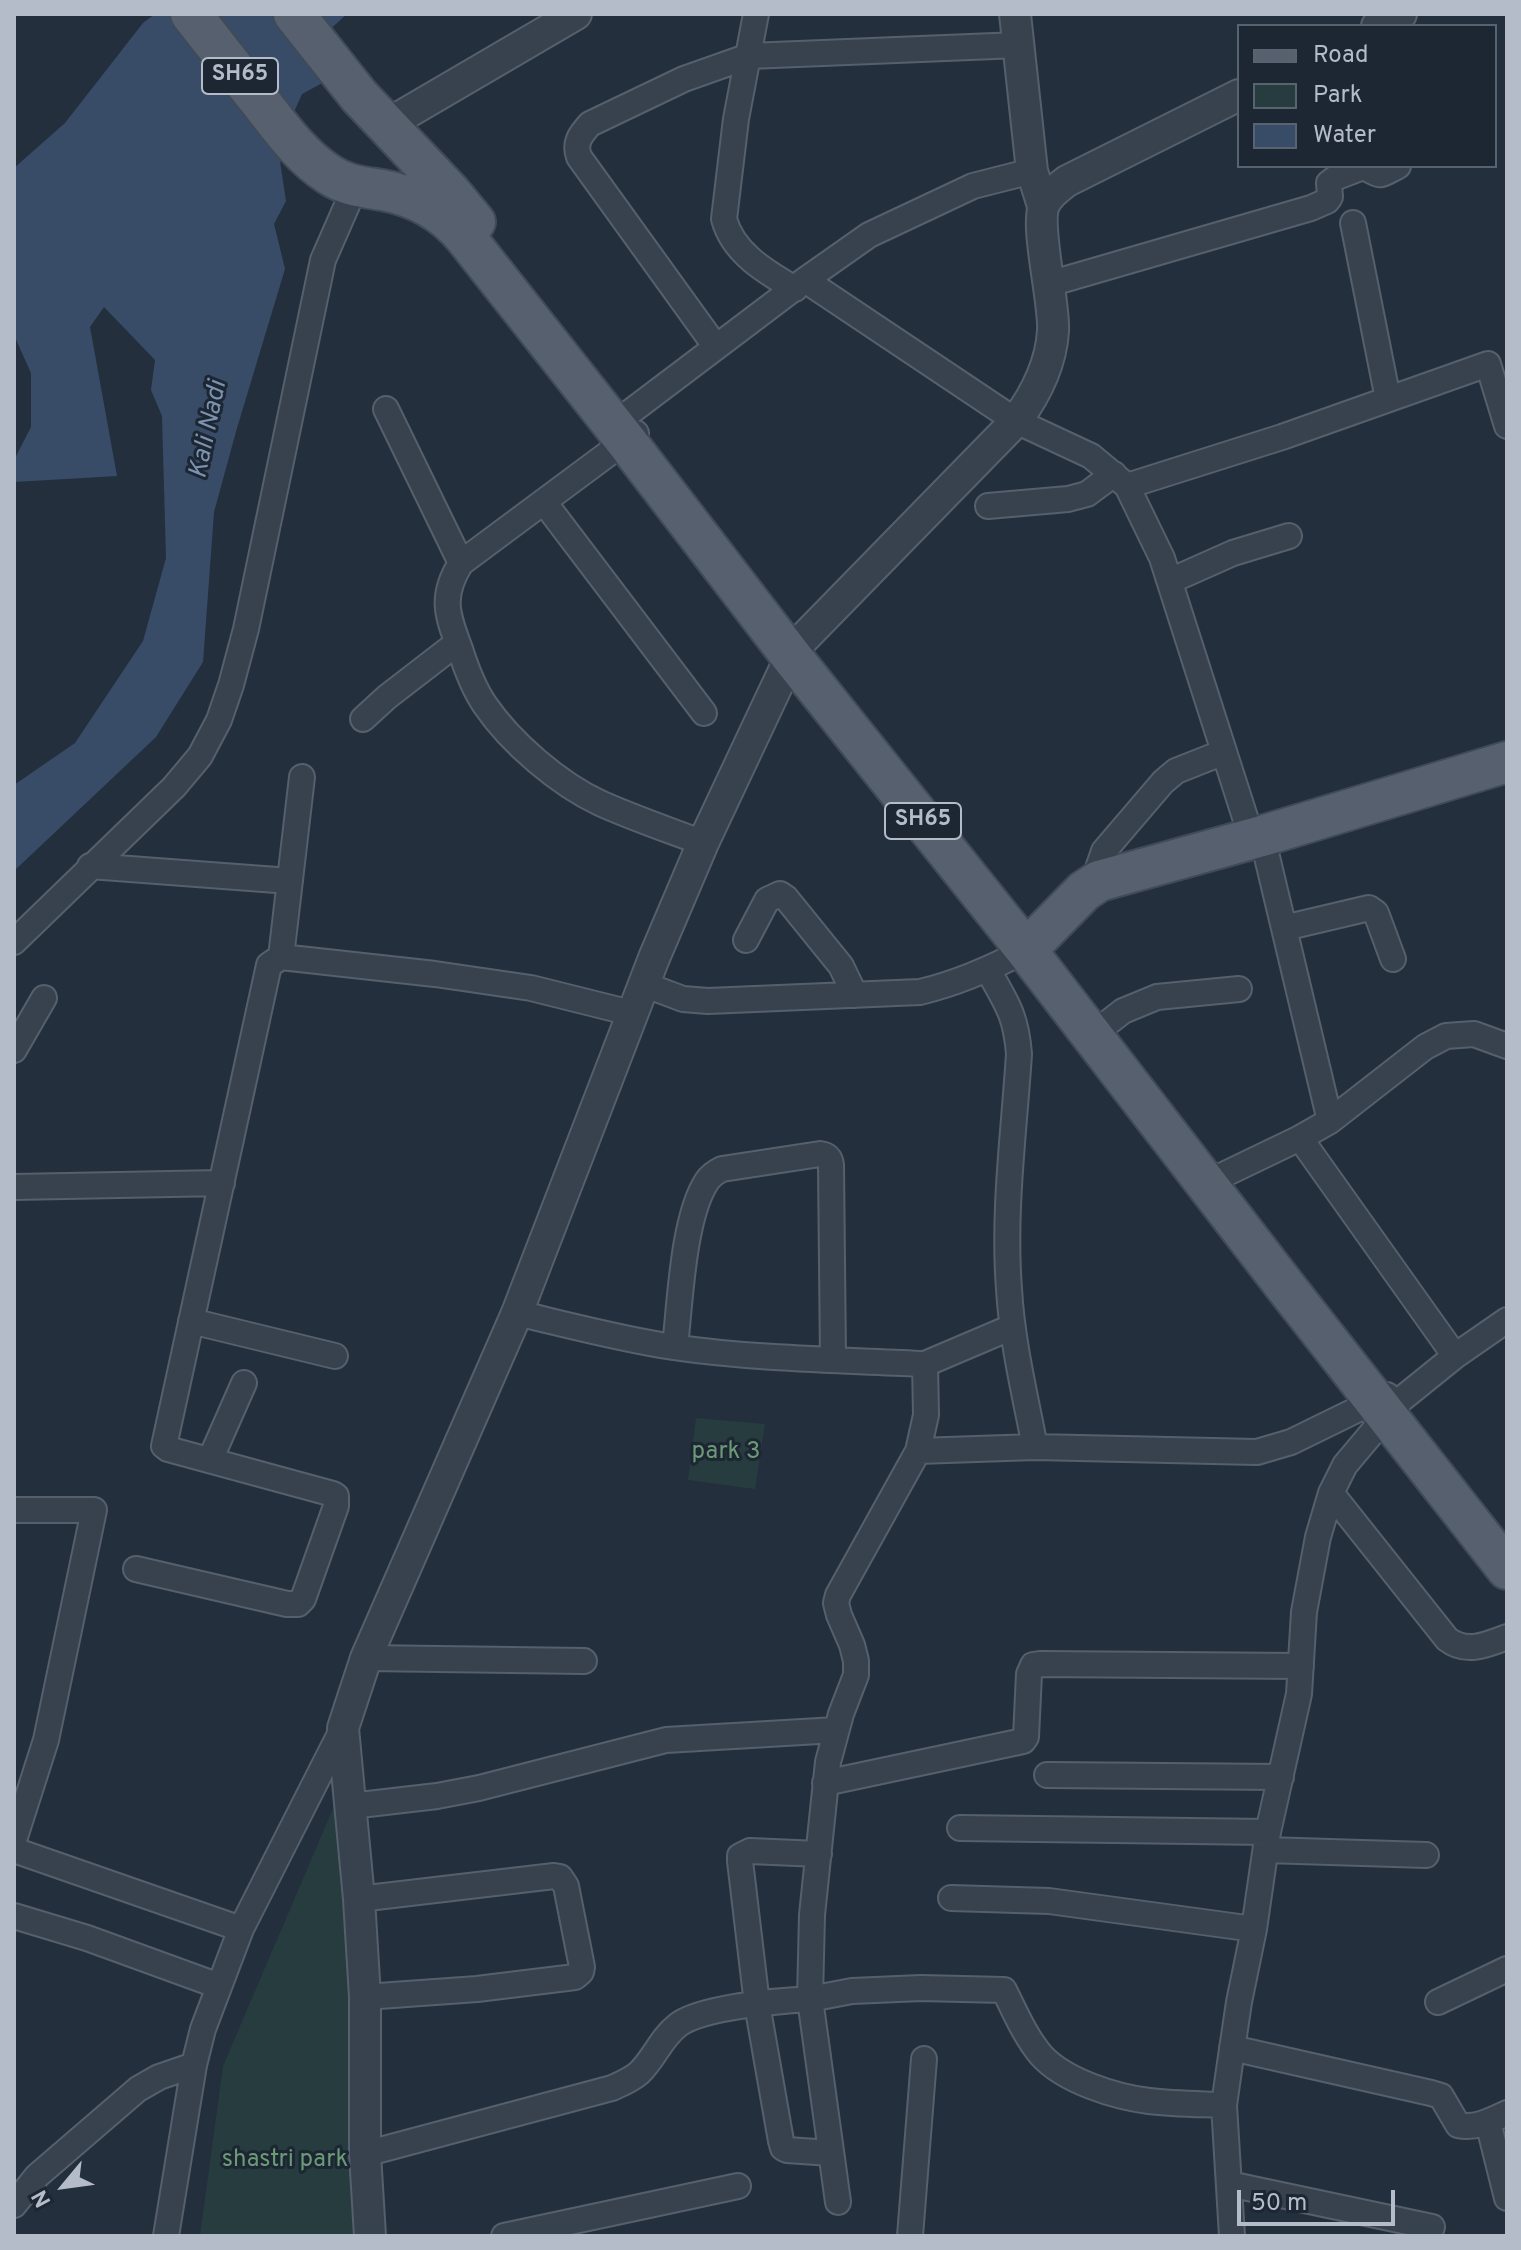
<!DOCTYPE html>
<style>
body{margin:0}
#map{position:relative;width:1521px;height:2250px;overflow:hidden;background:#242f3e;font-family:Overpass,sans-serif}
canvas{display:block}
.frame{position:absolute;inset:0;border:16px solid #b4bcc9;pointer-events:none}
.legend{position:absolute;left:1237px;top:24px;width:260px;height:144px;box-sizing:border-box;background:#1d2633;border:2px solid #59626f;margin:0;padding:10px 14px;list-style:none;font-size:24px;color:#b4bcc9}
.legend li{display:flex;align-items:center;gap:16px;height:40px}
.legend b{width:40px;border:2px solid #59626f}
.north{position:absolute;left:24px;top:2146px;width:80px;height:80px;-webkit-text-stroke:6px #1d2633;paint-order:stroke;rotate:241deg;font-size:22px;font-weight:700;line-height:32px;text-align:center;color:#b4bcc9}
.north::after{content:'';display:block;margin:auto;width:28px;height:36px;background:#b4bcc9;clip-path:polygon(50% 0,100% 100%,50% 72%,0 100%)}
.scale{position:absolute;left:1237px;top:2190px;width:158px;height:36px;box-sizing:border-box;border:4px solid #b4bcc9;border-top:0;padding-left:10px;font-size:24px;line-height:28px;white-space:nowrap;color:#b4bcc9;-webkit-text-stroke:6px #1d2633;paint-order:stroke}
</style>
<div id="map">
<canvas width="1521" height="2250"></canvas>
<div class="frame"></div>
<ul class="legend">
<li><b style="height:10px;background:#56606e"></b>Road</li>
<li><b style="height:22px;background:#263c3f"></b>Park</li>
<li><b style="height:22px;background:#394c67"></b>Water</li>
</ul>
<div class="north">N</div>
<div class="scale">50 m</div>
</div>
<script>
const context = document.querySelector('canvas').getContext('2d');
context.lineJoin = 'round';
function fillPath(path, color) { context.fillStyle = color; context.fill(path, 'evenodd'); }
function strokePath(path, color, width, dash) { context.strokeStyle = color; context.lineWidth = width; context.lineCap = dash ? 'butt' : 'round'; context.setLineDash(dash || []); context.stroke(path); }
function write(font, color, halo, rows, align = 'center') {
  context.font = font + ' Overpass,sans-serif'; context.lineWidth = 6; context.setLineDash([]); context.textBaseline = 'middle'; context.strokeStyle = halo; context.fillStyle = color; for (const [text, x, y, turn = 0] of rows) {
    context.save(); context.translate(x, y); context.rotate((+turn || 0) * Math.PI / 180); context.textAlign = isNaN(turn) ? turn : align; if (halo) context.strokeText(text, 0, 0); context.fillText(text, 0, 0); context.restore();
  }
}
fillPath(new Path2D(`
 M696,1418L765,1424L755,1489L688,1480Z
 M347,1776L363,2236H200L223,2066Z`), '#263c3f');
fillPath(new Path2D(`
 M155,14H347L304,53L326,81L302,94L278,148L286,201L274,224L285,269L237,428L214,512L203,662L156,737L14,871V785L75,743L143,641L166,558L162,416L151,390L155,360L104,307L90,327L117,476L14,482V460L31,427V373L14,335V168L65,123L143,23Z`), '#394c67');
const minor = new Path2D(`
 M756,14L736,119L724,219C733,253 766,272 795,289
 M1353,223L1388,399
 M805,280L1016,421L1091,456L1127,486L1162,558L1252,839
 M1049,284L1311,208L1327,201L1330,197L1329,183L1337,177L1363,167C1384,176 1375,178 1398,166
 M716,347L579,157C574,143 580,135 590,124L684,79L749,56L1019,45
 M386,409L461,563
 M629,413L805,280L869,235L973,186L1032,171
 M636,433L461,563C440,596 447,615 460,649C466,668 474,689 485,705C511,743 559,784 600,803C633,818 669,830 703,843
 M1127,486L1282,437L1488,364L1507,426
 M544,502L704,713
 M988,506L1068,499L1087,494L1114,474
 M1170,581L1233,553L1289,536
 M363,719L387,697L457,643
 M1262,836L1330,1121
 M90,866L290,881
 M1099,881L1097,871L1104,851L1163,782L1176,771L1224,752
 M1284,928L1369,908L1376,913L1393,959
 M746,940L767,900L780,894L786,898L841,966L855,995
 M14,942L174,787L200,756L219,720L231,685L246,629L323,260L355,187
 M281,957L302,777
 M988,970C1007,1004 1016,1015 1019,1054C1014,1132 1003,1211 1009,1289C1012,1342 1025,1395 1035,1447
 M643,984L683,999L708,1001L920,992C958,983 992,968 1026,950
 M1105,1025L1123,1011L1157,997L1239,989
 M14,1050L44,998
 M1300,1138L1455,1356
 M1221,1176L1300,1138L1330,1121L1425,1047L1446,1036L1474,1034L1507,1046
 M14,1187L222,1183
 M517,1313C568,1325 620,1339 673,1347C754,1359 842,1360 925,1364
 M191,1321L335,1356
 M1012,1327L925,1364L926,1415L918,1451L838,1595L836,1603L839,1615L852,1645L856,1661V1675L841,1714L828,1762L812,1915L810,1999L852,1991L921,1988L1004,1990C1015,2012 1025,2036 1041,2055C1064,2081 1116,2097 1149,2101C1174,2104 1199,2104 1224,2105
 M675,1347C680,1303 683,1217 707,1181C711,1175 716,1172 722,1169L820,1154C827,1155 830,1157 831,1165L833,1360
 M918,1451L1035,1447L1257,1452L1291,1442L1387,1395
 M210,1460L244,1383
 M1331,1493L1447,1639C1466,1654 1486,1645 1507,1637
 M14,1510H94L46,1740L14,1840
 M136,1569L287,1604H298L303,1599L336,1506V1496L333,1494L168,1449L164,1446L269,965L281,957L435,974L531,988L631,1013
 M366,1658L584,1661
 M1047,1775L1281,1777
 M825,1783L1023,1741L1026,1737L1029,1674L1033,1665L1040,1664L1301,1666
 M351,1806L437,1796L479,1788L666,1740L836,1730
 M960,1828L1268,1832
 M14,1850L241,1929
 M1266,1850L1426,1855
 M819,1854L750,1851L740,1856V1861L757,2004L781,2141L783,2148L787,2150L831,2153
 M951,1898L1049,1901L1254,1929
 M359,1899L554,1876L560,1877L566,1886L582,1967L581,1972L575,1977L477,1989L365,1997
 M14,1916L87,1938L219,1986
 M1438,2002L1507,1969
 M1232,2048L1431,2093L1441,2096L1458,2125C1476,2129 1492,2120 1507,2113
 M1488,2122L1507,2198
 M365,2154L612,2088C621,2084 631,2080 639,2073C654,2059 661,2038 678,2025C702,2007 778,2001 810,1999L838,2202
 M1229,2184L1432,2227
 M14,2205L37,2176L138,2089L159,2077L194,2065
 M166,2236L194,2065L203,2029L241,1929L343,1728
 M504,2236L738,2186
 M910,2236L924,2059
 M1232,2236L1224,2105L1229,2070L1239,2002L1254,1929L1268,1832L1299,1694L1304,1612L1318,1537L1331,1493L1345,1465L1398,1402L1455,1356L1507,1320`);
const tertiary = new Path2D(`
 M1015,14L1032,171L1043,206
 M1377,26L1401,14
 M388,124L576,14
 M370,2236L365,2154V1997L359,1899L343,1728L366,1658L517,1313L654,958L703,843L791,656L802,640L1016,421C1036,394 1051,365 1053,331C1055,303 1034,222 1045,203C1050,193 1058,188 1067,181L1239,95`);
const primary = new Path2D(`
 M191,14C214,43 236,72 259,100C280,127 301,157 330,175C347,186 363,187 382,190C416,196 443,211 465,237L626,441L791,656L1026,950L1285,1286L1507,1569
 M294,14L359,96L451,193L475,222
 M1026,950L1084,891L1099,881L1262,836L1507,762`);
strokePath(minor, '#565f6c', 28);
strokePath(tertiary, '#565f6c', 34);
strokePath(primary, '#414a57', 44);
strokePath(minor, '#38414e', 24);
strokePath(tertiary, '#38414e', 30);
strokePath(primary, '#56606e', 40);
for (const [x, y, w] of [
 [240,76,76],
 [923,821,76]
]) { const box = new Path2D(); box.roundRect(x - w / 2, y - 18, w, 36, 6); context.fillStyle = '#1d2633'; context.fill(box); strokePath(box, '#b4bcc9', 2); }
write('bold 22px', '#b4bcc9', null, [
 ["SH65",240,76],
 ["SH65",923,821]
]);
write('24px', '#6b9a76', '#1d2633', [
 ["park 3",726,1453],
 ["shastri park",285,2161]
]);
write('italic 26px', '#7c92b1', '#1d2633', [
 ["Kali Nadi",210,430,-78]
]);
</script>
